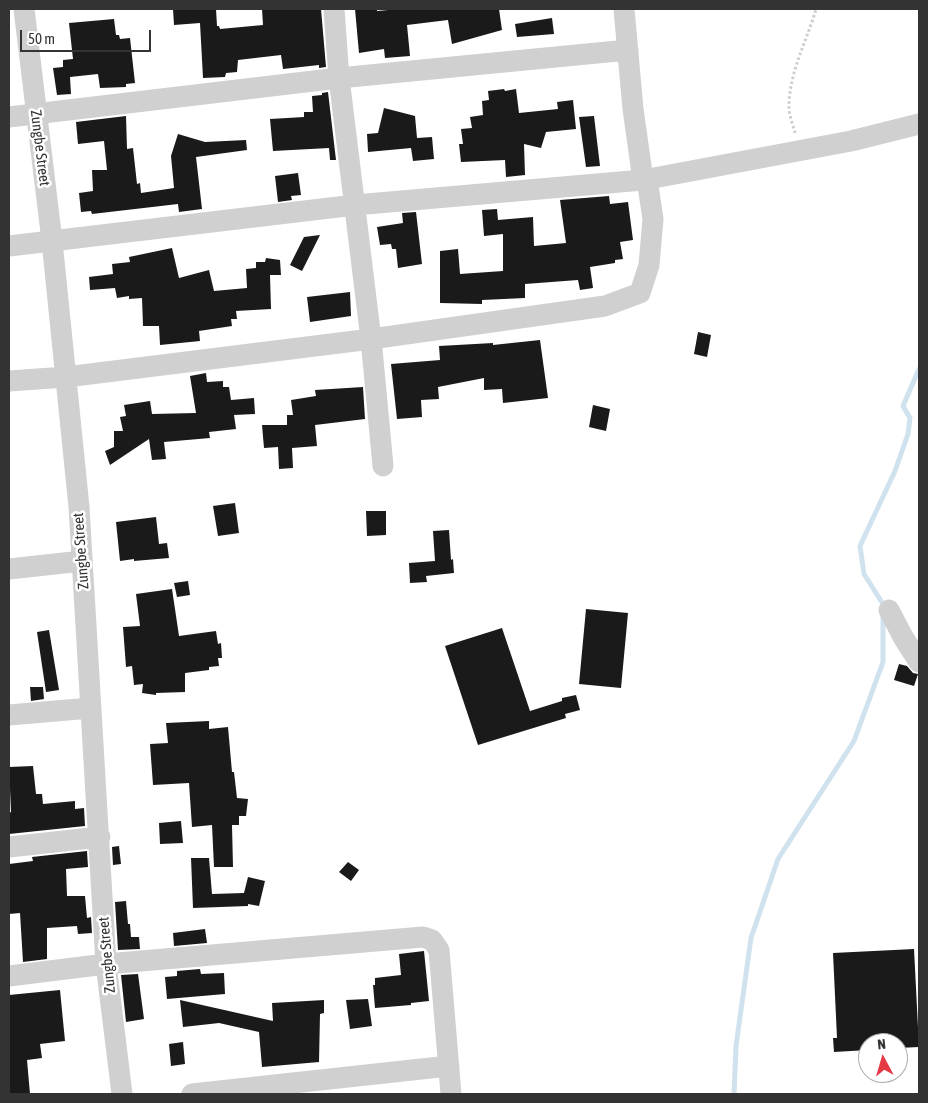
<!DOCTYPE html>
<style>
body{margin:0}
#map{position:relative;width:928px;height:1103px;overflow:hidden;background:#fff;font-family:"Asap Condensed",sans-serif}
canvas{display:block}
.frame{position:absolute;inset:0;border:10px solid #333;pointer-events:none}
.north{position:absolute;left:858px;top:1033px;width:50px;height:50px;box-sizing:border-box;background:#fff;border:1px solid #adadad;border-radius:50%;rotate:354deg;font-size:14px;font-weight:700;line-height:20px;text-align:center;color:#333}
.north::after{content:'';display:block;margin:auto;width:18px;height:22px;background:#e63946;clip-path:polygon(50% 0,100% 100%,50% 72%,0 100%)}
.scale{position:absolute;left:20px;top:30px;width:131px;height:22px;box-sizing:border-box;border:2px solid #333;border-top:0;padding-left:6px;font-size:15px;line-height:18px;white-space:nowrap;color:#333;-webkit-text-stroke:4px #fff;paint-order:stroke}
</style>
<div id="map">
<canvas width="928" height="1103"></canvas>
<div class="frame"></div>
<div class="north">N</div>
<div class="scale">50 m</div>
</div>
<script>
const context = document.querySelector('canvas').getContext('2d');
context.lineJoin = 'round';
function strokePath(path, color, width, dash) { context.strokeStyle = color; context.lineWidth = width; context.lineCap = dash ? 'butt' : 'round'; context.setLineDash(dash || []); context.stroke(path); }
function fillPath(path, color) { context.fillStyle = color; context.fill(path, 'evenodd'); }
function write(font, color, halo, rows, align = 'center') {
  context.font = font + ' "Asap Condensed",sans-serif'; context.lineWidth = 5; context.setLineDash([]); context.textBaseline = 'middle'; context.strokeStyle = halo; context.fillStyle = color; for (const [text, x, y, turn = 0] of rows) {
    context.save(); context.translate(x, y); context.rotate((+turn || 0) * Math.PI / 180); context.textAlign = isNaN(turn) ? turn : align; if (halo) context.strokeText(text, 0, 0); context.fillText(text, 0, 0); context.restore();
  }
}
strokePath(new Path2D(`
 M883,607V604L864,574L860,546L895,471L908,434L910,418L903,406L919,369
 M734,1094L736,1046L751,938L778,859L854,741L883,662V615`), '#cfe2ee', 5);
fillPath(new Path2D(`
 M173,9H216L217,26H219L220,29L263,25L262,9H321L326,67L319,68V65L283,69L281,55L238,60L237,72L226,73L225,77L203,78L200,23L174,25Z
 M355,9H377V11L399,9H499L502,30L452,44L448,20L407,25L410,56L385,58L384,49L359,53Z
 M552,18L554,34L517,37L515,24Z
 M114,19L116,35H119L120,39L130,38L135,83L126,84V87L100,88L98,74L70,77L71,94L57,95L53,68L63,67V60L73,59L69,23Z
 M504,89L505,91L516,89L519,113L558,109L557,102L573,100L576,129L546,132L541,148L524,144L525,175L506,177L505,160L461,162L459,144H463L461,129L472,128L470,117L483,115L482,101L489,100L488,91Z
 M328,92L336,160H330L329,148L273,151L270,119L304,117V112H313L312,96L322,95V93Z
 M384,108L415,116L417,138L432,137L434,159L413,161L411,148L368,152L367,134L378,133Z
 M126,116L127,149L133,148L137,184L140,183L141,193L174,188L171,156L178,134L205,142L246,140L247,150L196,157L202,209L179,212L178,204L92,214L91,211L81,212L79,193L93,191L92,170H107L104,141L78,144L76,122Z
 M594,116L600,166L586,167L579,117Z
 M298,173L301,195L291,196L292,200L278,202L275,176Z
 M609,196L610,204L628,202L633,240L620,242L623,259L615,260V263L590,267L593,288L580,290L578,280L525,284V298L482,300V304L440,303V251L458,249L460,274L503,271V234L484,236L482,210L497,209L498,220L533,217L534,246L566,243L560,200Z
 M416,212L422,264L398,268L396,249H392L391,244L380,245L377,227L403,223L402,213Z
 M320,235L302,271L290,265L304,237Z
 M172,248L179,278L209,270L214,291L247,288L246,269L256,268V262H265L266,258L280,260L281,275H270L271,309L236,311L237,319H231L232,326L199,331L200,341L160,345L159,326H143L142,298L129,299V296L117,298L115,288L90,290L89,277L113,274L112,264L130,262L129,257Z
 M350,292L351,316L310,322L307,297Z
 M698,332L711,335L707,357L694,354Z
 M540,340L548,398L503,403L502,389L484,390V378L438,387L439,399L421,400L422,417L397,419L391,364L440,360L439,346L493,343V345Z
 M206,373L207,382L223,381V387H229L231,400L254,398L255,414L234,415L236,429L209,432L210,438L164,442L166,459L152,460L149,439L110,465L105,451L114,447V431H123L120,417L126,416L124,405L150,401L152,414L196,413L190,376Z
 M363,387L365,419L315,425L317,446L292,448L293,468L279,469L278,447L264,448L262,425H287V415H293L291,400L316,396L315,390Z
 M593,405L610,409L606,431L589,427Z
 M235,503L239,533L218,536L213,506Z
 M366,511H386V535L367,536Z
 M156,517L159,544L167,543L169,558L134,561V559L120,561L116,522Z
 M449,530L451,560L453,559L454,573L426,576L427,582L410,583L409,563L435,561L433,531Z
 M188,581L190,595L177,597L174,583Z
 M172,589L179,636L216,631L218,644L221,643L222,658H218L219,666L209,667V670L185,673V692L156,693V695L142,693L143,684L134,685L132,666L126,667L123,627L140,626L136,594Z
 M586,609L628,613L621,688L579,684Z
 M502,628L530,711L562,701V698L576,695L580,710L565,714L566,718L478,745L445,646Z
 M49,630L59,690L46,692L37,632Z
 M899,664L907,666L913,673L918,674L914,686L894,680Z
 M30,687H43L44,699L31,701Z
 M209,721V729L228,727L232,772H234L237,798L248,799L246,816H239V825H232L233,867H214L212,825L192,827L189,783L153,785L150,744L168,743L166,723Z
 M33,766L36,794H42L43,804L75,801V809L84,808L85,826L9,834V813L11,812L9,767Z
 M181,821L183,843L160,844L159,823Z
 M119,846L121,864L113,865L112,847Z
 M87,851L88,867L66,869L67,896H85L87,918L91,917L92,933L78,934L77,926L47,928V959L23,962L20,913L9,914V864L33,861L32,857Z
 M191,858H209L212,894L244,893L248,877L265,881L259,906L248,904V906L193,908Z
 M348,862L359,870L351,881L339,872Z
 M126,901L128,924H130L131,937H139L140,949L118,950L115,902Z
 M205,929L207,943L174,946L173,933Z
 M914,949L919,1047L898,1048V1043H868V1050L834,1052L833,1038H837L833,953Z
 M424,951L429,1001L411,1003V1005L375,1008L373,985H375V978L401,975L399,954Z
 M200,969L201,974L224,973L225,994L167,999L165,977L177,976V971Z
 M138,974L144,1019L126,1022L121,975Z
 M60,990L65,1041L40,1044L42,1058L27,1060L30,1094H9V995Z
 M368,999L372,1026L350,1029L346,1000Z
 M180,1000L273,1021L272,1003L324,1000V1013L320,1014L319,1062L262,1067L259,1032L219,1023L183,1027Z
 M183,1042L185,1064L171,1066L169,1044Z`), '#1a1a1a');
strokePath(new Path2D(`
 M795,133C793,125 789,115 789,107C789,72 807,41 816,9`), '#cdcdcd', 3, [2.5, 2.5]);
strokePath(new Path2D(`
 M24,9L52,241L79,507L106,964L122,1094
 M334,9L339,78L371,339L383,466
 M624,9L633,109L643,180
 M9,117L339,78L628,50
 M9,246L355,205L643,180L851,141L919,124
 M9,381L66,377L371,339L605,306L640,293L649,265L653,219L647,179
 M9,569L82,561
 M889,610L903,637L919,662
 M9,715L91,708
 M9,847L100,837
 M9,976L106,964L423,937L432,940L439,950L451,1094
 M192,1094L449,1066`), '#d0d0d0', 21);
write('15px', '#333', '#fff', [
 ["Zungbe Street",40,148,83],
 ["Zungbe Street",81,551,-94],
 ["Zungbe Street",107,955,-95]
]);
</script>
